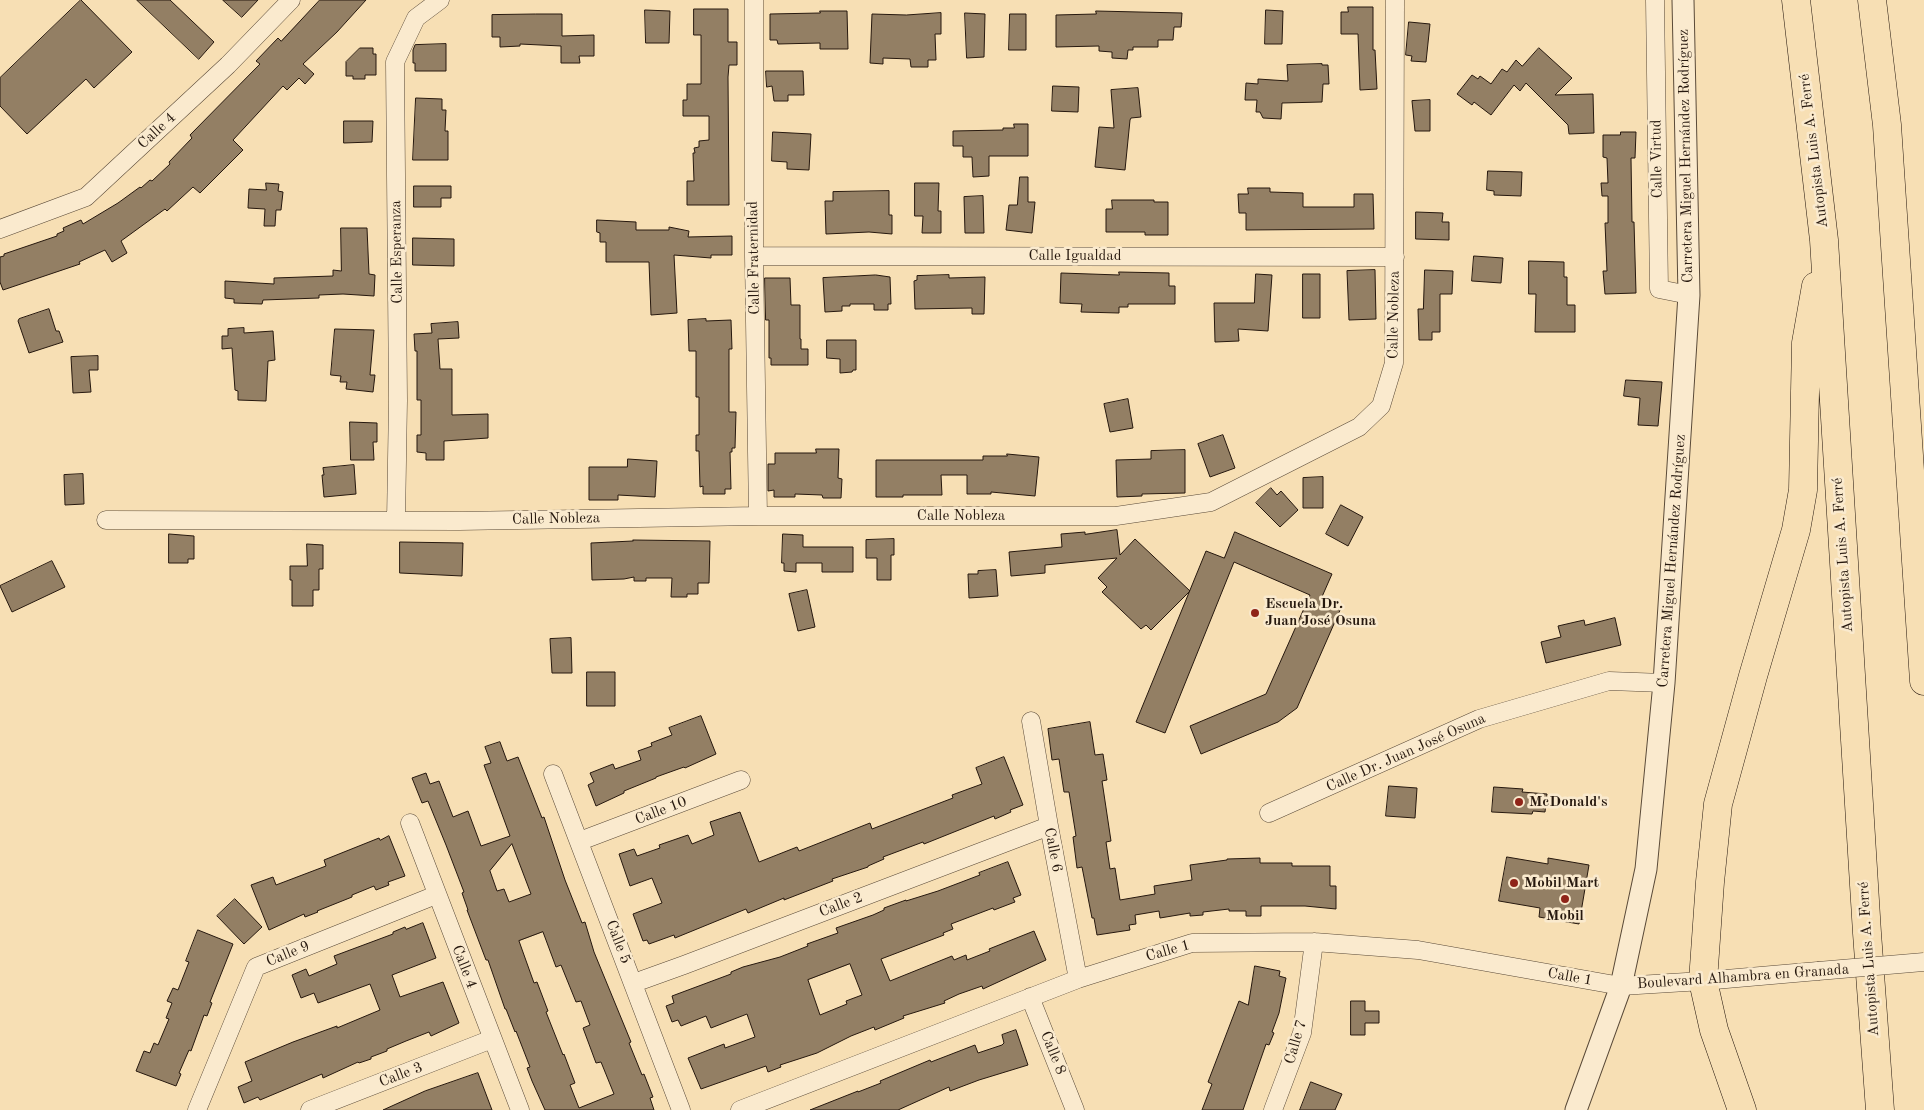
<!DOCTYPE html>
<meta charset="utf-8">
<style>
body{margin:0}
canvas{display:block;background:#f7dfb4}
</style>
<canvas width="1924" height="1110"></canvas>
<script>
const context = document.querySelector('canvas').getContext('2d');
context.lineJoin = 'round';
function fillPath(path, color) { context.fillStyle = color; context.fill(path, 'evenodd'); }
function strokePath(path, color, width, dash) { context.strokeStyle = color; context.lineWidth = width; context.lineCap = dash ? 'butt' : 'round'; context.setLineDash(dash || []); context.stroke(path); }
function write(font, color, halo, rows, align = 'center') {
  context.font = font + ' "Old Standard TT",serif'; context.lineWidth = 5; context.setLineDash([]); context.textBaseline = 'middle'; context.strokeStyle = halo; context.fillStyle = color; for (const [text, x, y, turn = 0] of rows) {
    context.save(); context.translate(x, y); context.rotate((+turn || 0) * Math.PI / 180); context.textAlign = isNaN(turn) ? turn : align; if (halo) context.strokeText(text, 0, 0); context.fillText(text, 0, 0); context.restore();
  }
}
const building = new Path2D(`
 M81,0L132,52L94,88L86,79L27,134L0,106V78Z
 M137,0H170L214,42L199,59Z
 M223,0H258L242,17Z
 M320,0H366L337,32L303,64L314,74L305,84L299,78L287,90L283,86L233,140L243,150L200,193L193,187L167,211L165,209L121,241L127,253L112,262L105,250L79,262L80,264L3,290L0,282V257L4,256V254L57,236V234L64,231L63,228L81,220L83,224L118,203L140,187L141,188L150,180L152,181L170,164L169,162L192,138L190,135L260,64L256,61L278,38L281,41Z
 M1348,7H1373V50H1375L1377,89L1360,90L1358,34H1341V12H1348Z
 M694,9H728V42H737V65H729L728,77L729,205H687V181H694L693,153H695L694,148L699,147V141L709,140V116H683V100H687V84H701V35H694Z
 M645,10L670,11L669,43H646Z
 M1266,10L1283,11L1282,44H1265Z
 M820,11H847L848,49H820V43L778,44L777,40H770V14L820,13Z
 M1096,11L1182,13L1181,27H1174L1173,40H1158V47H1133V50H1128L1127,59L1112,58V52L1099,51V46L1056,47V15L1096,14Z
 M941,13V34H935L936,60H928V67H911L910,59L883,58V64L870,63L872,14L906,15Z
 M965,13L985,14L984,57L967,58Z
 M536,14H562V36L594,35V56H579L580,63H561V46L520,44V46L500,47V37H492V15Z
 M1010,14H1026V50H1009Z
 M1409,22L1430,24L1426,62L1411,61L1412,56L1406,55Z
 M446,44V71H415V63H413V50L415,45Z
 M360,48H373V54H376V75H365V79H353V76H346V62Z
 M1539,48L1572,78L1555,95L1593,94L1594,133L1569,134L1568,125L1526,83L1520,91L1514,85L1491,115L1474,102L1472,105L1457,94L1472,75L1478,79L1480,76L1491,84L1502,69L1507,72L1516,60L1522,66Z
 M1322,64V65H1328L1329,84H1323L1322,102L1282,103L1281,119L1263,118L1260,112H1256L1257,100H1245L1246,83L1258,84V79L1288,81L1287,65Z
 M766,71H803L804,95H788V101H774L772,86L767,87Z
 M1053,86L1079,87L1078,112L1052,111Z
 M1138,88L1141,117L1131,118L1130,120L1125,170L1095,167L1099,127L1114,128L1111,90Z
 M416,98L442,99V110H446L445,131H448V160H413Z
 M1430,100V131H1415L1412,101Z
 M344,121H373L372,142L344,143Z
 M1014,124H1028V156H989V176L973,177L972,157H963V146H953V131L1003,130V128H1014Z
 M773,132L811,134L809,170L787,169V162L772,161Z
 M1621,132H1636L1635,158H1631L1632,222H1634L1636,293L1605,294L1603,271H1607L1605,223H1608V196H1602L1601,183H1608L1607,158L1603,157V135H1620Z
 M1488,171L1522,172L1521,196L1494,195V191L1487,190Z
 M1020,177H1028V202H1035L1032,233L1006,230L1009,205H1017Z
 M266,183L279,184L278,191L283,192L281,210H276L275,226H264L265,209L248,208L249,189L266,190Z
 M915,183H939L938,211H941V233H922L923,216H915Z
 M414,186H451V198H441V207H414Z
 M1248,188H1270V192L1303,193V207H1354V194H1373L1374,229L1246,230V213H1239L1238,194H1248Z
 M889,191V215H892V234L869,232L826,234L825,201H833V192Z
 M983,196L984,233H965L964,197Z
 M1112,200H1154V202H1168V235H1145V232H1106V209H1112Z
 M1416,212L1443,213L1442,222H1449V240L1416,239Z
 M597,220L636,222V230H669V227L689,231L688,237L732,236V255H711V258L674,255L677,313L651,315L649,262H606V242H600V233L597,232Z
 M341,228H367L369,274L375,275L374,296L343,294L319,295V298L263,300L262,304L234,303V299L225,298V281L274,284V278L333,276V270L341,271Z
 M413,238L454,239V266L413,265Z
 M1474,256L1503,258L1501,283L1472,281Z
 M1529,261L1564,262V277H1567V305H1575V332H1535L1536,294H1529Z
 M1375,270L1376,319L1349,320L1347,271Z
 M1425,270L1453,271L1452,294H1440V332H1432V340H1419L1418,309H1423Z
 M1119,272L1169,273V286H1175V304H1128V307H1119V313L1081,312L1082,304L1060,303L1061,273L1119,275Z
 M1256,274L1272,275L1268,331L1238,329L1239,341L1215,342L1214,303H1254Z
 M1303,274H1320V318H1303Z
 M876,275L890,277L891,304H888V310H874V304H850V306H842V311L825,312L823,278Z
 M949,275V278L985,277L984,314H972V308L915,309L914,281L917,280V276Z
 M765,278H790L791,305H800V339H801V349H808V365H771V358H769V320H766Z
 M49,309L56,331H59L63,342L29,353L18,321L19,319Z
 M706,319V321L731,320L732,349H729V412H736L735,448H732V452H730L731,489H725V494H703V486L700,487L699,451H696V435H699V397H696V351H689L688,320Z
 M458,322L459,338L438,339L440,369H452V415L488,414V438L444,441V460H426V453L417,452V435H421V400H417V351H415L414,334L432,333L431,324Z
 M244,328V333L273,331L275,360L268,361L266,401L238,400V391L235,390L232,348L222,349V336H228V329Z
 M335,329L374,330L370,375H375L373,392L346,389L347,382H340L341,376L331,375Z
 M827,340H856V370H853L852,372L840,373V359L827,358Z
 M98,356V370H89L91,392L73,393L71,357Z
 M1626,380L1662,382L1658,426L1638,425L1640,398L1624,396Z
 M1128,399L1133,428L1110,432L1104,404Z
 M350,422L377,423V442H373L374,460H351Z
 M1223,435L1235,468L1210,477L1198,444Z
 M816,449H839L838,478L842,479L841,498H823L822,495L795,494V497H774V490L768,491V464H775V453H816Z
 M1185,450V493L1142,494V496L1117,497L1116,460L1151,459V451Z
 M1007,454L1039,457L1035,496L991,492V494H967V475H941L942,495H903V497H876V460H983V456H1007Z
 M628,459L657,461L655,497L618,495V500H589V467H627Z
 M354,465L356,494L324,497L322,475H324L323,468Z
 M83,474L84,504L65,505L64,475Z
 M1323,477V508H1303V478Z
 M1271,488L1277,495L1281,491L1298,510L1280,527L1256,503Z
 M1341,505L1363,517L1348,546L1326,534Z
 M1117,530L1120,555L1135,539L1190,591L1151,630L1146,625L1141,629L1102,592L1107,587L1098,578L1117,558L1045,565V573L1011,576L1009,552L1062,547L1061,534L1085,532V534Z
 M1235,532L1332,574L1321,599L1341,608L1297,708L1278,722L1201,754L1190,726L1266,694L1310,595L1234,562L1165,733L1136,722L1206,551L1224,558Z
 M169,534L194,536V559H188V563H169Z
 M783,534L803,535V547H853V572H822V563H796V572L784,571V563H782Z
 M894,539V555H891V580H877V558H866V540Z
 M633,540L710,541L709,583H698V594H687V597H671L672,578H646V581H634V577L624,579L592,580L591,543L633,541Z
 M400,542L463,543L462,576L400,573Z
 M307,544L323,545V569H319V590H313V606H292V580H290V566H307Z
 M52,561L65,587L12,612L0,586Z
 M996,570L998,596L969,598L968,574H978V571Z
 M807,590L815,627L798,631L789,594Z
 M1615,618L1621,645L1546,663L1541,642L1561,637L1558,626L1584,620L1585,625Z
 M571,638L572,673H552L550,639Z
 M587,672H615V706H587Z
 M701,716L716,754L685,768L684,767L656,777V778L624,791V793L596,806L588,785L594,782L590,773L613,764L615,769L641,760L638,751L652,746L651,743L672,735L669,728Z
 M1090,722L1095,755L1103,754L1107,780L1102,781L1111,841L1106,842L1110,869L1115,868L1120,900L1155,894L1154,886L1192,880L1190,865L1227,860V859L1260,858V863H1292V866H1330V886H1336V909L1305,906H1261V916H1246V911H1229V909L1203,912V915L1190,916V913L1160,918L1159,911L1135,915L1136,924L1129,925L1130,930L1097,935L1094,918H1092L1082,867L1077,868L1073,837L1076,836L1069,792H1064L1059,759L1052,760L1048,729Z
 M500,742L507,761L518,757L542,818L544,817L565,880L582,923L585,922L594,952L631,1042L629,1043L642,1075L644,1074L653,1097L650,1098L654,1110H545L532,1081L527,1068L530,1067L516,1031L515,1032L506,1009H505L488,960H486L467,910H468L462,893L464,892L446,845L428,801L422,803L412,778L426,773L430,784L439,781L453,817L468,811L481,846L510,836L484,765L491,763L485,747ZM512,844L531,894L509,902L504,889L497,891L490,871ZM543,932L556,967L561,965L576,1002L581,1001L590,1025L583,1028L596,1063L601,1062L614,1094L579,1108L570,1085L575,1083L564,1054L563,1055L546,1012L548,1011L537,982L534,983L519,941Z
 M1004,757L1023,805L1010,810L1011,812L995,819L994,816L924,844L923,842L883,857L884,859L868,866V867L832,879L833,881L784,900V898L748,913L746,909L675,938L674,935L649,944L647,940L643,941L633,914L662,903L652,878L630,886L619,854L634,849L637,856L660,848L659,845L688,835L692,844L714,835L710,822L740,812L759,862L797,847L799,851L870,823L872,829L953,798L952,795L982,784L976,768Z
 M1389,786L1417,788L1415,818L1386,816Z
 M1494,787L1523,789L1522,792L1547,794L1545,812L1533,811L1532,814L1492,812Z
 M389,836L405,876L388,882L389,885L376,890L374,886L352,895V897L317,911L318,912L305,917L304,914L269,930L251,885L273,877L276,885L326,866L324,860L379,838L380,840Z
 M1507,857L1548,864V858L1589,865L1579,924L1539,917L1540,908L1499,901Z
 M1008,862L1021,895L1013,898L1015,902L994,910L993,908L951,924L953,929L943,933L944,935L881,959L890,981L952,956L954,960L966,955L967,960L990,951L989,949L1034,931L1046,960L983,989L982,986L959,994L944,1001L945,1003L903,1016L904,1018L875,1030L874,1027L851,1036L817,1053L780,1065L781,1067L768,1072L766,1066L701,1089L688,1058L724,1044L725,1048L755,1037L747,1014L711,1028L706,1016L681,1026L678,1020L672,1022L666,1006L674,1003L672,996L731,974V972L743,967L780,957L808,946L807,944L838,933L836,928L873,915L884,910V908L906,900V901L938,891L980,875L979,873ZM850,964L862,995L846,1001L847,1004L820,1015L808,980Z
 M235,899L262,927L244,944L217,916Z
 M423,923L436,958L392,975L400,997L443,982L459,1023L431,1036L429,1032L406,1041L387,1049V1051L371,1057V1059L359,1063L358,1062L323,1078L322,1074L260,1100L258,1097L244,1103L238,1087L252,1081L245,1062L293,1042L337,1026V1028L380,1010L370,984L318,1003L314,993L301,998L292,975L306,969L309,976L337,964L334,956L393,934V932L405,927L406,929Z
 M198,930L233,944L210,1002L212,1003L207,1016L204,1015L191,1051L189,1050L179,1073L181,1074L176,1086L136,1071L144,1051L150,1053L154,1043L158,1045L169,1019L166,1018L172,1003L167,1001L173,988L178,990L189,962L186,961Z
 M1255,966L1280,971L1279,976L1286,978L1279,1013L1272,1032L1274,1033L1269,1045L1266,1044L1243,1110H1202L1212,1084L1208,1082L1239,1001L1248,1005Z
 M1351,1001H1365V1011H1379V1023H1365V1035H1351Z
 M1016,1030L1028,1065L979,1080L950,1091L949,1087L898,1110H810L858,1091V1092L881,1083L880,1081L930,1060L931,1062L975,1045L978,1053L1002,1045L1004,1043L1002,1035Z
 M478,1073L492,1110H383L425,1091Z
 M1311,1082L1342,1094L1335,1110H1300Z`);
fillPath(building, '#937f64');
strokePath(building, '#26180e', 1);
const minor = new Path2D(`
 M754,0V256L758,516
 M1655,0L1659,289L1689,295
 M0,229L86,197L228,65L291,0
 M754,256L1395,257
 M106,520L459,521L758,516H1116L1211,502L1359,427L1381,406L1394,363L1395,0
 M396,521L398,400L395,62L416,18L440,0
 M1031,721L1049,826L1078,979
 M553,774L681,1110
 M1269,813L1479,719L1609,681L1664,683
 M410,823L520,1110
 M580,841L741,780
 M634,983L684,965L1049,826
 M1030,997L1075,1110
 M197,1110L256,967L436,895
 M310,1110L492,1039
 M740,1110L1078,979L1192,943L1314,942L1418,950L1621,986L1703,981L1818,971
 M1273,1110L1302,1033L1314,942`);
const tertiary = new Path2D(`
 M1576,1110L1621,986L1646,869L1664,683L1689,295L1683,0`);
const motorway = new Path2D(`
 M1796,0L1824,240L1867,933L1880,1110
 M1872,0L1887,125L1924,681
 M1742,1110L1714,1030L1703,981L1710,882L1718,804L1753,676L1796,530L1803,490L1806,343L1816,286`);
strokePath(minor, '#5a4a38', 19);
strokePath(tertiary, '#5a4a38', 23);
strokePath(motorway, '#26180e', 29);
strokePath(minor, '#faeace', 18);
strokePath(tertiary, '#faeace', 21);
strokePath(motorway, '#f7dfb4', 28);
const minorBridge = new Path2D(`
 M1818,971L1924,962`);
strokePath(minorBridge, '#5a4a38', 19, []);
strokePath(minorBridge, '#faeace', 18);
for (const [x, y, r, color] of [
 [1255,613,5,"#8f2418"],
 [1519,802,5,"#8f2418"],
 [1514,883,5,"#8f2418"],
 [1565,899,5,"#8f2418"]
]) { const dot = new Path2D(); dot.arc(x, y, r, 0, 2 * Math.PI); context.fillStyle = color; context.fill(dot); strokePath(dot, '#faeace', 2); }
write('15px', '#26180e', '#faeace', [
 ["Calle 4",157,131,-43],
 ["Autopista Luis A. Ferré",1814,151,-97],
 ["Carretera Miguel Hernández Rodríguez",1686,156,-91],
 ["Calle Virtud",1657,159,-91],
 ["Calle Esperanza",397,252,-91],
 ["Calle Igualdad",1075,256],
 ["Calle Fraternidad",754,258,-91],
 ["Calle Nobleza",1394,315,-89],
 ["Calle Nobleza",961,516],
 ["Calle Nobleza",556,519,-1],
 ["Autopista Luis A. Ferré",1843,555,-94],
 ["Carretera Miguel Hernández Rodríguez",1672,561,-86],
 ["Calle Dr. Juan José Osuna",1406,753,-24],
 ["Calle 10",661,811,-21],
 ["Calle 6",1053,850,79],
 ["Calle 2",841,905,-21],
 ["Calle 5",618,942,69],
 ["Calle 1",1168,951,-16],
 ["Calle 9",288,954,-22],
 ["Autopista Luis A. Ferré",1869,959,-94],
 ["Calle 4",464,967,69],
 ["Calle 1",1570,977,10],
 ["Boulevard Alhambra en Granada",1743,977,-4],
 ["Calle 7",1296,1042,-74],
 ["Calle 8",1053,1053,68],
 ["Calle 3",401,1075,-21]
]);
write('bold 15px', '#26180e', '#faeace', [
 ["Escuela Dr.",1265,604],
 ["Juan José Osuna",1265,621],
 ["McDonald's",1529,802],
 ["Mobil Mart",1524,883],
 ["Mobil",1565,916,"center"]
], 'left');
</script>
